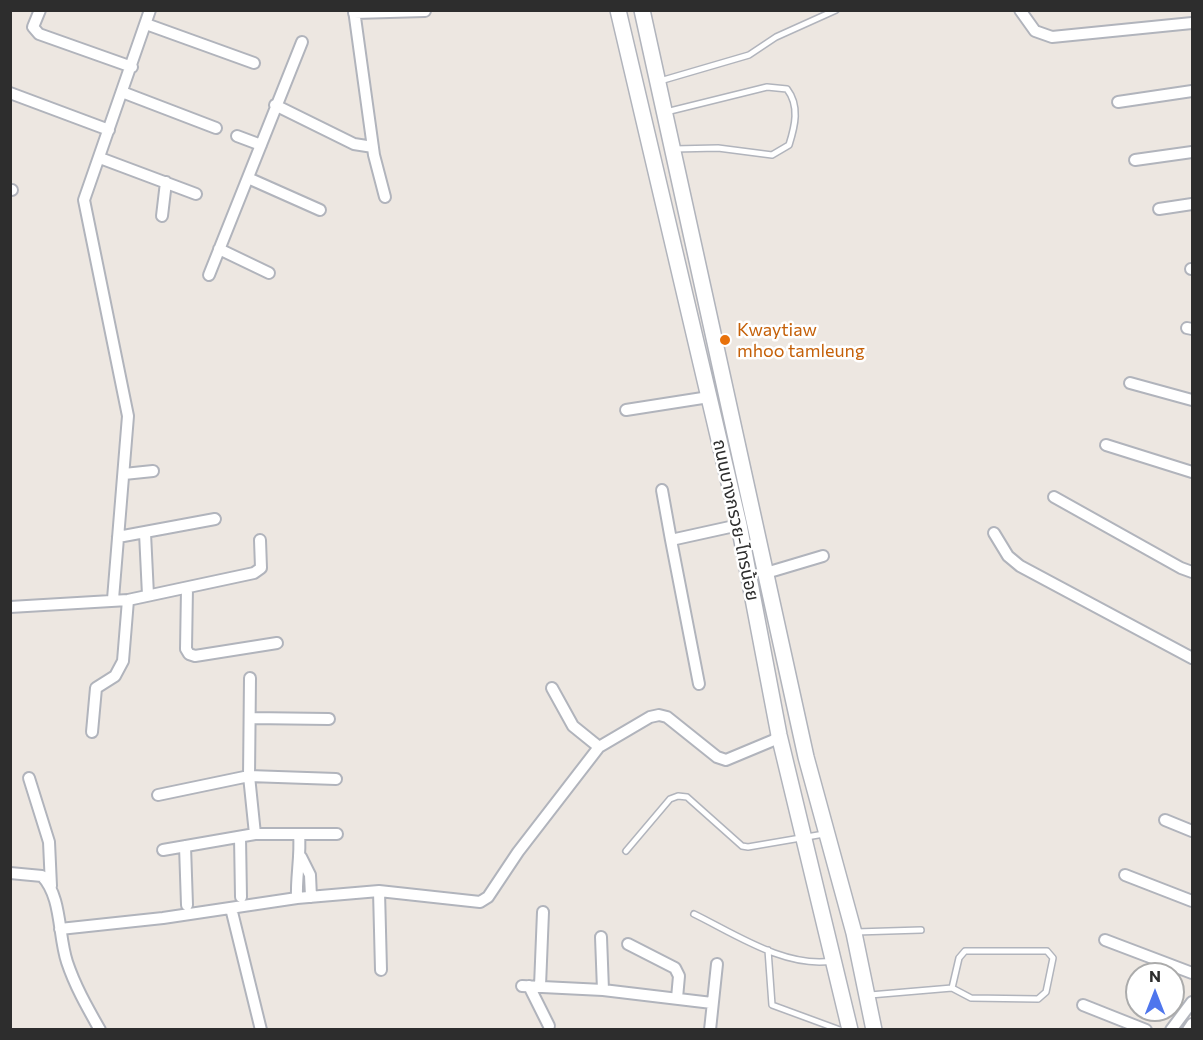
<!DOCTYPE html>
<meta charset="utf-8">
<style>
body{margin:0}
#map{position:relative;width:1203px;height:1040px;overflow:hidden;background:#ede7e1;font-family:Commissioner,sans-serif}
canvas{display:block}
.frame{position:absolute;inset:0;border:12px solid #2d2d2d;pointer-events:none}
.north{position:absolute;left:1125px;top:962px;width:60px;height:60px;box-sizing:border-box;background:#fff;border:2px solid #ababab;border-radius:50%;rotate:0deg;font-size:16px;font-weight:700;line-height:24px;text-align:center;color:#2d2d2d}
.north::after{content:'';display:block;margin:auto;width:21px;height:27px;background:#4f76ed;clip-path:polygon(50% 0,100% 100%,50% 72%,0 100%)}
</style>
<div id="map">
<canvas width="1203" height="1040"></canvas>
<div class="frame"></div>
<div class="north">N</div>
</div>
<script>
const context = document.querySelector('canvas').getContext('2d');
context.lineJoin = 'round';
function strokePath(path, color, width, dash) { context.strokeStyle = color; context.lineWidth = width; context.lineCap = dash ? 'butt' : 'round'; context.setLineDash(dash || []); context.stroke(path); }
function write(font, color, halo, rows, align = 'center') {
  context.font = font + ' Commissioner,"Noto Sans Thai",sans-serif'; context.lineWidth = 5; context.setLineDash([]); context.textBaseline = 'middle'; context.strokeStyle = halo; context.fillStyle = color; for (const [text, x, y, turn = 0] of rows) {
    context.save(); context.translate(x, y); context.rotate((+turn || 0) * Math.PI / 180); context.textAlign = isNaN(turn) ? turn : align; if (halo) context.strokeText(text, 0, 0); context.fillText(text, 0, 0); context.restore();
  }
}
const lane = new Path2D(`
 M660,81L749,55L776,37L836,10
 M666,112L767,87L787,89C800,106 795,126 789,145L772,155L718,148L674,149
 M626,851L670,799L678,796L687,797L742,846L748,847L824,834
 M694,914C735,934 785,968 832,961
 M856,932L921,930
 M768,950L772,1005L840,1030
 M870,995L952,988L971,998L1038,999L1046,992L1053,958L1047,951H965L959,958L952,988`);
const street = new Path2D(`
 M40,10L33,27L39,34L132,67
 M354,10L374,155L385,197
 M1020,10L1035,31L1052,37L1192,23
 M354,13L425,11
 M146,24L254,63
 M122,92L216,128
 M10,93L109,130
 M1118,102L1192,91
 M275,105L354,144L373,147
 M237,136L261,145
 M100,158L196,194
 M1135,160L1192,152
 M248,178L320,210
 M10,190H12
 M1159,209L1192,204
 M162,216L166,182
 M219,249L269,273
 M1191,269H1192
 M209,275L302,42
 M1187,328L1192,329
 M1130,383L1192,400
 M626,410L709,397
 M1106,445L1192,472
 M124,474L153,471
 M662,490L671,540
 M1054,497L1181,568L1192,572
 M145,533L148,595
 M994,533L1008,556L1020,566L1192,658
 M118,537L215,519
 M766,573L823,556
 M187,588L186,649L189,654L195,656L277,643
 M113,599L128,416L84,200L150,10
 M10,607L128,600L254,573L261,568L260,540
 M250,678L249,776L255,834
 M699,684L671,540L739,525
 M552,688L573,726L599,747
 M250,718L329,719
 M92,732L96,688L115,676L123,661L128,600
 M29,778L49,842L51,886
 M158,795L249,776L336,779
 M1165,820L1192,831
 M240,837L241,897
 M185,846L187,905
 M163,850L255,834H337
 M301,857L310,875L311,897
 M10,873L42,876C62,897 58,935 67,962C75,986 87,1007 100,1030
 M1125,875L1192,901
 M379,891L381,970
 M297,898C296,876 301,856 299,834
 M231,908L261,1030
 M60,929L163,918L297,898L379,891L480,902L488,897L518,852L599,747L650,717L659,715L667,717L717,757L726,760L774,740L779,735
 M601,937L603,990
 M1105,940L1192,973
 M628,944L675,968L679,976L677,998
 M522,986L603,990L712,1003
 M529,986L549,1026
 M540,986L543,912
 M1083,1005L1146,1030
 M710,1030L717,964
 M1171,1030L1192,1002
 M1188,1030L1192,1024`);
const secondary = new Path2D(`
 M618,10L739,525L779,735L850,1030
 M642,10L806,757L854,933L874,1030`);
strokePath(lane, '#b1b4bc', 8);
strokePath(street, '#b1b4bc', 14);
strokePath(secondary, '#b1b4bc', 18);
strokePath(lane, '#fff', 5);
strokePath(street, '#fff', 10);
strokePath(secondary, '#fff', 15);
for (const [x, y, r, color] of [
 [725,340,6,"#e8710a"]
]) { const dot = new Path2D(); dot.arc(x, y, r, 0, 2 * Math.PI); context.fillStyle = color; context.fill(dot); strokePath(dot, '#fff', 2); }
write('18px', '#c56008', '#fff', [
 ["Kwaytiaw",737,330],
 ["mhoo tamleung",737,351]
], 'left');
write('18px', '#2d2d2d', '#fff', [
 ["ถนนบางกรวย-ไทรน้อย",736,520,78]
]);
</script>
